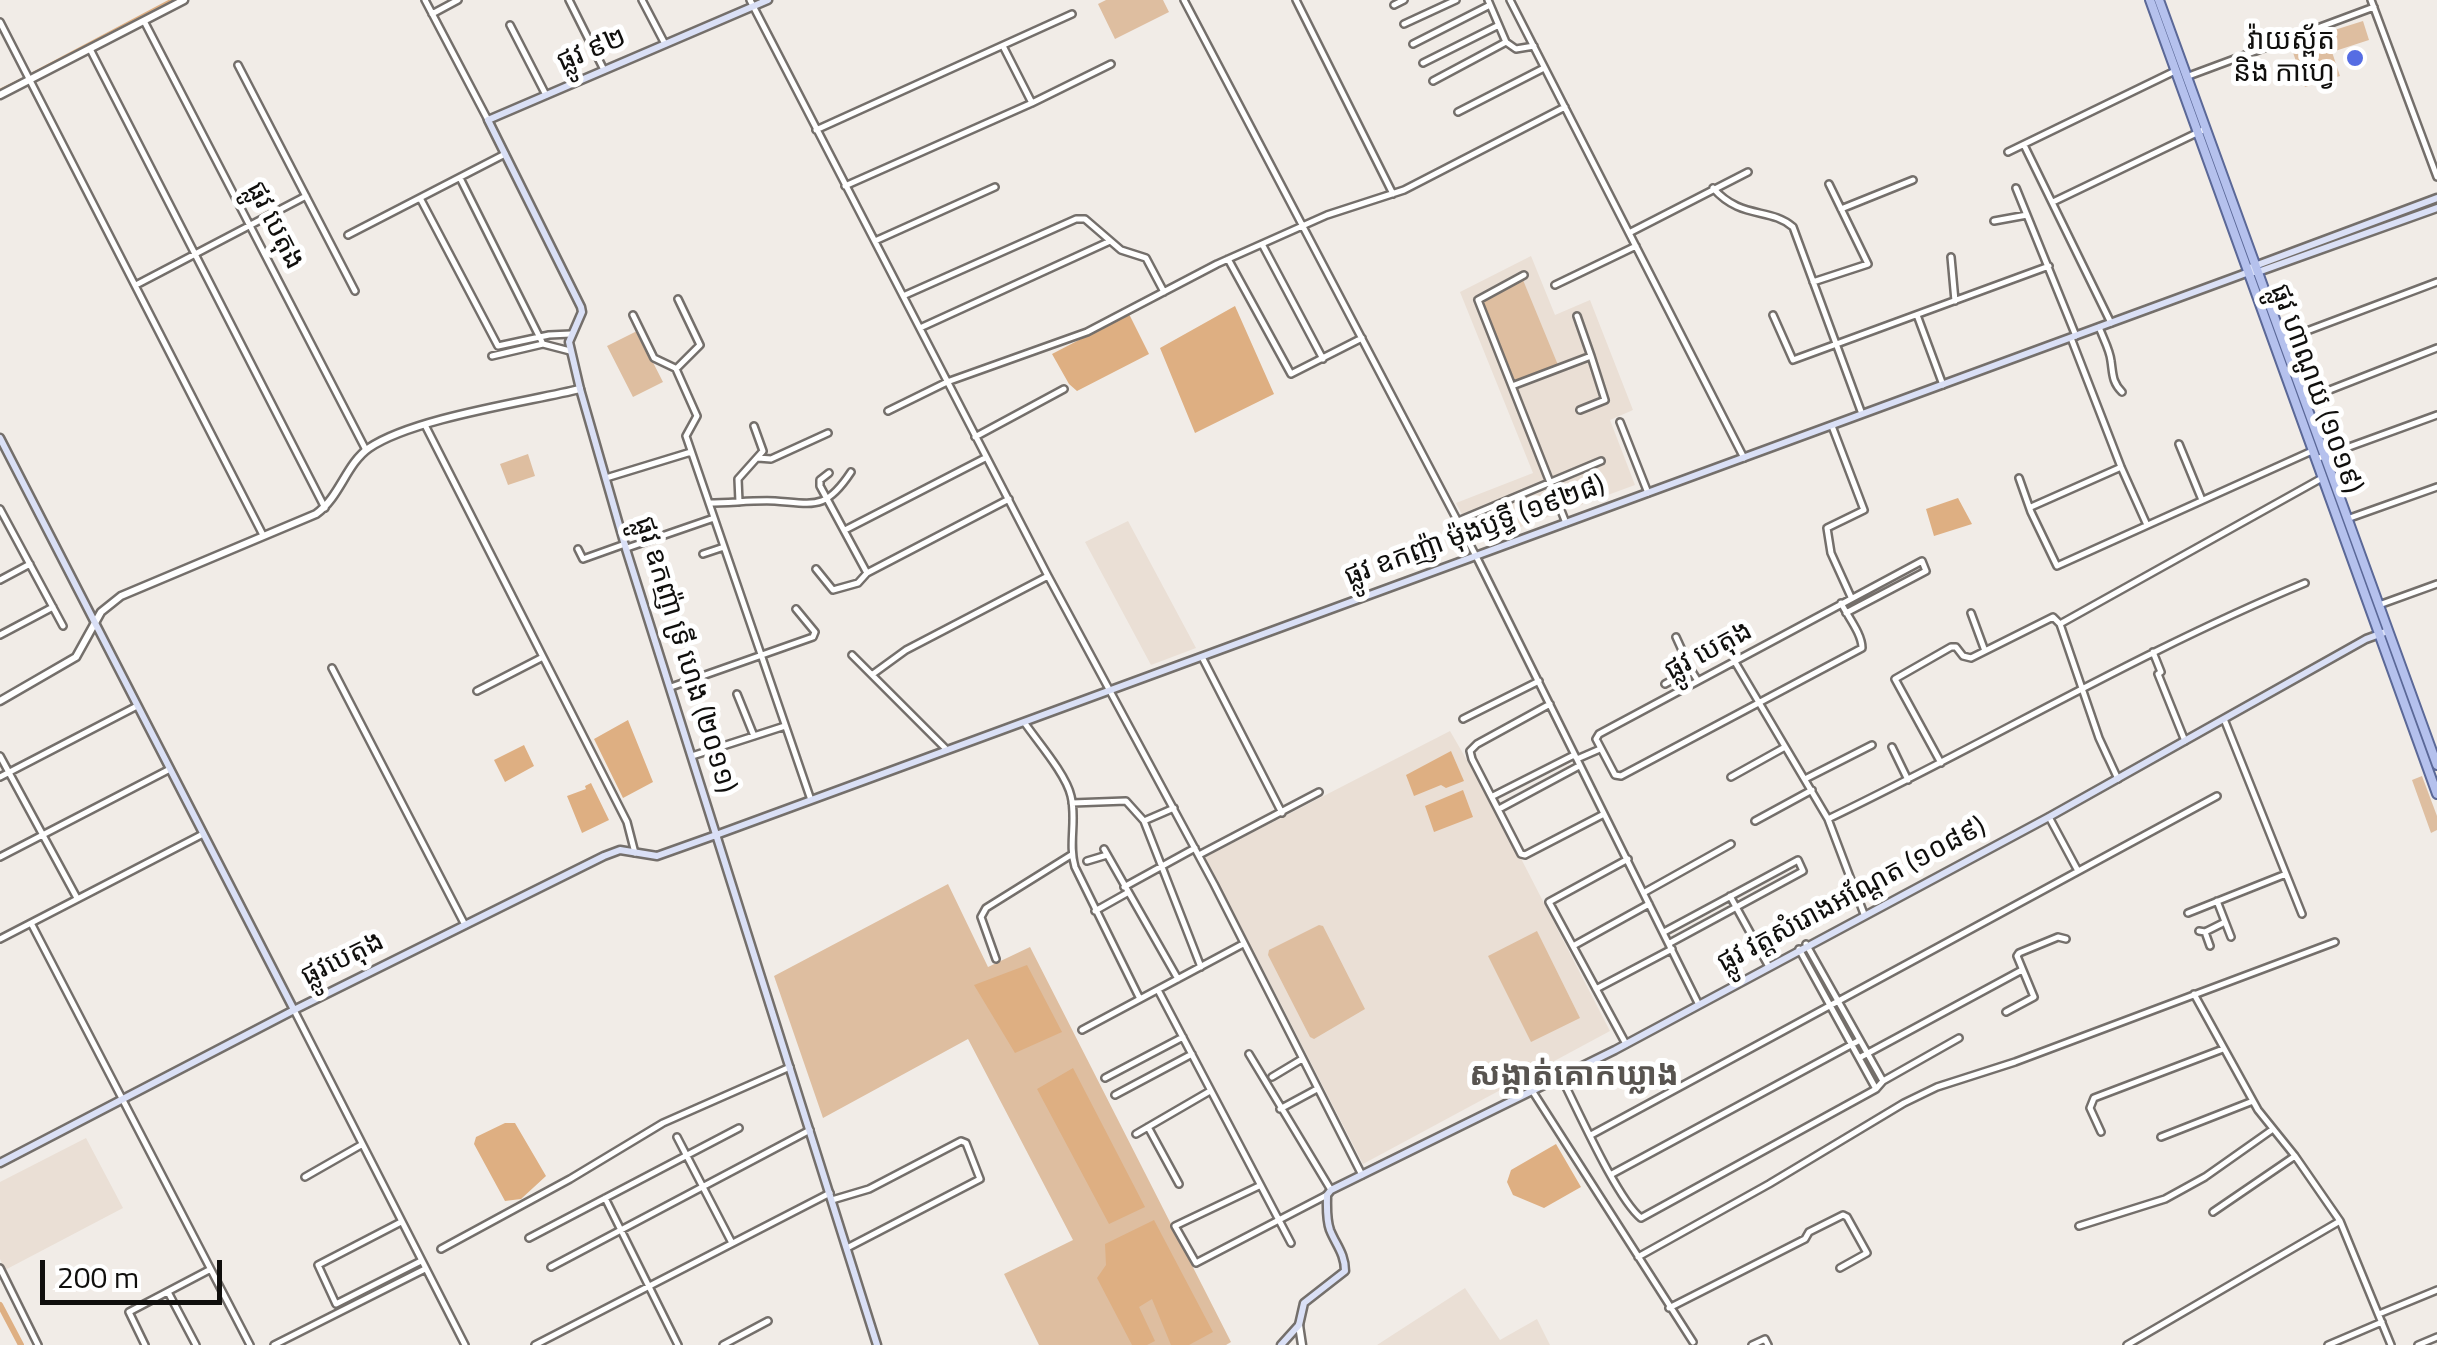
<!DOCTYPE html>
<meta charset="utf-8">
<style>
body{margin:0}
#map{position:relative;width:2437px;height:1345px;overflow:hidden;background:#f1ece7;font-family:"Titillium Web",sans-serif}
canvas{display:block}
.scale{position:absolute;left:40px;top:1260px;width:182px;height:45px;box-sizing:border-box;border:5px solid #100f0d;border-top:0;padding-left:12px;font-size:30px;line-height:35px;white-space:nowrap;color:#100f0d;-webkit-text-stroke:8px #fff;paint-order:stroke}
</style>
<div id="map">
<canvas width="2437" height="1345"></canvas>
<div class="scale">200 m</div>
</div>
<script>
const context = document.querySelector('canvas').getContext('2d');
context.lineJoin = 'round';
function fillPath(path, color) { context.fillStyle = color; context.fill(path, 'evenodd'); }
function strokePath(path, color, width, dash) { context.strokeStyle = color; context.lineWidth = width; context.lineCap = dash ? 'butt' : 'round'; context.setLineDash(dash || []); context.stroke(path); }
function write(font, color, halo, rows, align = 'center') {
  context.font = font + ' "Titillium Web","Noto Sans Khmer",sans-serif'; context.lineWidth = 10; context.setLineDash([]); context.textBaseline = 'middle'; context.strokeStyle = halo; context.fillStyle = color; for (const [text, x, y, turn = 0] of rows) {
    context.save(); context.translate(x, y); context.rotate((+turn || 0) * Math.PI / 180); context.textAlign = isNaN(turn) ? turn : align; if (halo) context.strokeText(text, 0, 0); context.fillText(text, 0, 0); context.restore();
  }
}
fillPath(new Path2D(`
 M1531,256L1555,315L1590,300L1633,410L1610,420L1635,485L1477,543L1456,503L1533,473L1460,292Z
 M1128,521L1196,648L1151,665L1085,542Z
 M1450,731L1497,812L1610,1031L1363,1164L1205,857Z
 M86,1138L123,1208L5,1270L0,1259V1182Z
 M1465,1288L1500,1340L1537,1319L1550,1345H1377Z`), '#eadfd5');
fillPath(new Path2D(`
 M1106,0H1163L1169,12L1115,39L1098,4Z
 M2363,21L2369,40L2332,52L2340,76L2305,87L2290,44Z
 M1523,280L1558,365L1515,381L1482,302Z
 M637,331L663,382L633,397L607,346Z
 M528,454L535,476L508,485L500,464Z
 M2422,776L2437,816V830L2431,833L2412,780Z
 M948,884L988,967L1030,947L1231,1342L1226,1345H1039L1004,1274L1073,1240L968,1039L823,1118L774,976Z
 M1319,925L1323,926L1365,1009L1314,1039L1310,1037L1268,955L1269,950Z
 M1537,931L1580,1018L1531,1042L1488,956Z`), '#debea0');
fillPath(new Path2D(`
 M1235,306L1274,394L1195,433L1160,348Z
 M1129,314L1149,354L1077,391L1069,384L1052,354Z
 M1958,498L1972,524L1934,536L1926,509Z
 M628,720L653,782L623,798L594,739Z
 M524,745L534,766L505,782L494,760Z
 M1451,751L1464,781L1446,788L1441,785L1414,796L1406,775Z
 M591,783L609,820L582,833L567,796L586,789L585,786Z
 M1463,790L1473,817L1434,832L1425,806Z
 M1027,965L1062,1032L1015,1053L974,985Z
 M1073,1068L1145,1207L1109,1224L1037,1089Z
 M505,1123H515L546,1176L521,1199L505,1201L474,1144L476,1137Z
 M1556,1144L1581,1187L1544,1208L1513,1195L1507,1182L1511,1170Z
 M1154,1220L1213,1332L1189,1345H1171L1152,1299L1139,1307L1155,1341L1147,1345H1132L1097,1278L1106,1265L1105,1244Z`), '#deaf82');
strokePath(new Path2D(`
 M33,73L171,0
 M0,90L22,79`), '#deaf82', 2.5);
strokePath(new Path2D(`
 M0,1305L21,1345`), '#deaf82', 6);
const minor = new Path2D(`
 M425,0L488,120
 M569,0L604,70
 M642,0L665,44
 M750,0L1048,576L1214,884L1362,1175
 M1184,0L1476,556L1698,1003
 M1296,0L1393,194
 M1488,0L1506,42L1516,49L1534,46
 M1510,0L1744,458
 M2371,0L2437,177
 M1394,5L1404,0
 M432,14L458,0
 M144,21L366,450
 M0,22L263,535
 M1404,24L1456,0
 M510,25L546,95
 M1413,44L1490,5
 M1003,46L1032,103
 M90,49L325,508
 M1423,63L1497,26
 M238,65L355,291
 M2186,77L2374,7
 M1433,81L1506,42
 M1458,112L1544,68
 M816,130L1072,14
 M2024,145L2111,323
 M2008,152L2175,71
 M460,178L543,344
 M845,186L1032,103L1111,64
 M1713,188C1741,220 1770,207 1793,227L1862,414
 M2016,188L2076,336
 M420,198L498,346L549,335L571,334
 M2053,202L2205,129
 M1841,209L1913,180
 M1994,221L2027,215
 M1629,233L1748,172
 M348,235L505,154
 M875,241L995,187
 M1262,244L1323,359
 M1951,257L1955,301
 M1228,259L1291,374L1362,338
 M1524,275L1478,300L1566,523
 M1813,282L1868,264L1829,184
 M136,285L306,196
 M1555,285L1636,246
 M903,296L1076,219H1085L1121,250L1146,258L1164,292
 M678,299L700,345L676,369L697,416L686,436L811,800
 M633,315L654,358L675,368
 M1773,315L1793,360L2049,266
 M1917,315L1943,385
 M2099,327C2103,338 2110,350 2111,361C2113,374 2112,382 2122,392
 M920,328L1108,242
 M2071,338L2121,467L2147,525
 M2283,340L2437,282
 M492,356L543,344L570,351
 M1512,386L1591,356L1577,316
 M2304,400L2437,348
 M1580,410L1605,400L1591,356
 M888,411L947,382L1087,332L1217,264L1327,215L1404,190L1565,107
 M1620,422L1648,493
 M425,425L627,822L635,853
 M1832,426L1864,510L1827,528L1831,553L1851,597
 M975,437L1064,389
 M2179,444L2202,500
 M758,458L771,459L828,433
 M2316,459L2437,415
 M829,473L820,480V486L867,573
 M606,478L691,452
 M2019,478L2031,512L2057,566L2312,451
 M739,502L738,479L763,451L754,426
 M709,503C731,503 753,500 775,501C815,504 826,510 851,472
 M2031,507L2119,468
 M0,509L63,626
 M2347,519L2437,487
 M1458,521L1601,461
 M845,530L985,458
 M627,548L714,518
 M578,549L583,559L625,544
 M703,554L724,547
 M816,569L833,590L858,583L867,573L1009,499
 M0,580L30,564
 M1841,603C1848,617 1862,634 1862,648L1621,776L1615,775L1596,739L1599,734L1922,561L1926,571L1846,613
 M2379,605L2437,584
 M1971,613L1985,651
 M2060,624L2322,478
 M0,635L53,607
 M1676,637L1691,670
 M2153,652L2161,672L2158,674L2185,741
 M852,655L947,750
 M1202,657L1282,813
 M1735,662L1828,819L1864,914
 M332,668L465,925
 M873,674L906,650L1048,576
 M1665,684L1691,670L1698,681
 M671,687L813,637L815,632L796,609
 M477,691L543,657
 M737,694L754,736
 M1550,704L1477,744L1470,751L1472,759L1521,854L1525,855L1604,814
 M1463,719L1539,681
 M2224,719L2302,914
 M1024,722C1037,741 1066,774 1071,796C1077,820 1068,844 1075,867L1140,999
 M1892,747L1908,780
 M0,756L77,898
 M692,756L785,726
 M1577,759L1600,749
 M1941,763L1895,679L1951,647H1956L1963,656L1971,658L2053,617L2060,624L2099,738L2118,779
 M0,777L137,706
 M1731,777L1785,747
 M1805,779L1872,745
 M1493,796L1574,755
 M1072,803L1126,801L1144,821L1174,808
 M1499,809L1579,766
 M2049,817L2078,871
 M1828,819C1988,742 2141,651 2305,583
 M1144,821L1201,967
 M1755,821L1812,790
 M1104,849L1178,979
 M1199,855L1319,792
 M0,857L170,769
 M1087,861L1107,855
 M1124,887L1195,848
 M1645,892L1731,844
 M1730,896L1768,965
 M2217,901L2231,937
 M1095,911L1127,893
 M2188,913L2286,874
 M31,923L250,1345
 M2199,931L2205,932L2225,922
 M1664,932L1798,860L1803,871L1670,943
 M2205,932L2210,946
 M0,939L203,834
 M1806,944L1883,1081
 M1573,946L1649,904
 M1799,949L1876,1089
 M996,959L981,917L986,908L1071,855
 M1596,989L1672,949
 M1158,990L1291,1243
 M2194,994L2258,1110L2295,1156L2340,1221L2391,1345
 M294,1010L465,1345
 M2006,1012L2034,997L2017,956L2019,953L2058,937L2066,939
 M1082,1030L1243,944
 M1626,1044L1549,902L1628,859
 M1249,1054L1331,1190
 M1859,1058L2022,970
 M1272,1077L1302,1059
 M1561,1077C1577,1108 1617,1199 1641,1218L1876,1089L1883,1081L1959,1038
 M1105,1078L1183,1037
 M1533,1092L1693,1342
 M1115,1095L1192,1054
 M1280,1109L1317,1089
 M1148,1127L1179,1184
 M2101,1132L2090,1108L2094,1098L2223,1049
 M1136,1134L1210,1091
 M1591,1135L2217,796
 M677,1137L732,1243
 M2161,1137L2253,1101
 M1612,1174L1860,1040
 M305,1177L361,1145
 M1259,1186L1175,1226L1196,1263L1327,1195
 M605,1198L678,1345
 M832,1200L869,1189L961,1141L966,1143L980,1179L847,1248
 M2213,1212L2295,1156
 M401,1222L318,1265L336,1304L421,1261
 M2079,1226L2165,1199L2205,1177L2273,1129
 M529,1238L739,1128
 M441,1249L570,1179L663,1123L790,1067
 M1638,1257L1769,1184L1904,1103L1937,1087L2015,1062L2335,942
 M551,1267L810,1130
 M0,1268L38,1345
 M168,1292L196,1345
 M1669,1308L1805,1239L1809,1232L1843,1215L1847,1217L1867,1253L1840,1268
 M2379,1314L2437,1290
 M145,1345L129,1312L209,1270
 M274,1345L425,1269
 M535,1345L830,1193
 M723,1345L768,1321
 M1752,1345L1765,1339L1768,1345
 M2127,1345L2340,1221
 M2328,1345L2382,1322
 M2418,1345L2437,1337`);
const tertiary = new Path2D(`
 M0,95L184,0
 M0,701L76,657L101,612L121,596L316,514C340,497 346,464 369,448C413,418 526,402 580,389
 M1299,1325L1302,1345`);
const secondary = new Path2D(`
 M768,0L488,120L581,307L582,312L569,342L580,389L626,549L877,1345
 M2252,267L2437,198
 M0,438L294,1010
 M0,1163L294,1010L604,856L620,850L657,856L716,835L2249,272H2258L2437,208
 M1281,1345L1299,1325L1304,1303L1345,1271C1345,1254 1336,1245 1330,1230C1326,1219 1327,1206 1327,1195L1331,1190L1615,1050L2049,817L2366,639L2388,631`);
const primary = new Path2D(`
 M2150,0L2437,794
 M2159,0L2437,765`);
strokePath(minor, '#746f6b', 10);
strokePath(tertiary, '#746f6b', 11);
strokePath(secondary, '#746f6b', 11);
strokePath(primary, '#5b6897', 12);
strokePath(minor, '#fff', 5);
strokePath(tertiary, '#fff', 6);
strokePath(secondary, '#dae0f6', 6);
strokePath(primary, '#b5c1ed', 8);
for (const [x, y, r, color] of [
 [2355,58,10,"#566de3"]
]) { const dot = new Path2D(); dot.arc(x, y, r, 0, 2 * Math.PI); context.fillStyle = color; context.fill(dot); strokePath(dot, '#fff', 4); }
write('28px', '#100f0d', '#fff', [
 ["វ៉ាយស្ព័ត",2335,42],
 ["និង កាហ្វេ",2335,74]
], 'right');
write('28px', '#100f0d', '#fff', [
 ["ផ្លូវ ៩២",592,51,-23],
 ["ផ្លូវ បេតុង",274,226,63],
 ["ផ្លូវ ហាណូយ (១០១៩)",2315,389,70],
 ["ផ្លូវ ឧកញ៉ា ម៉ុងឫទ្ធី (១៩២៨)",1475,532,-20],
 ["ផ្លូវ បេតុង",1709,652,-28],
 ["ផ្លូវ ឧកញ៉ា ទ្រី ហេង (២០១១)",684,655,73],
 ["ផ្លូវ វត្តសំរោងអណ្ដែត (១០៨៩)",1852,896,-28],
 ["ផ្លូវបេតុង",343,960,-26]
]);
write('bold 32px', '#585450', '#fff', [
 ["សង្កាត់គោកឃ្លាង",1574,1077]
]);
</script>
